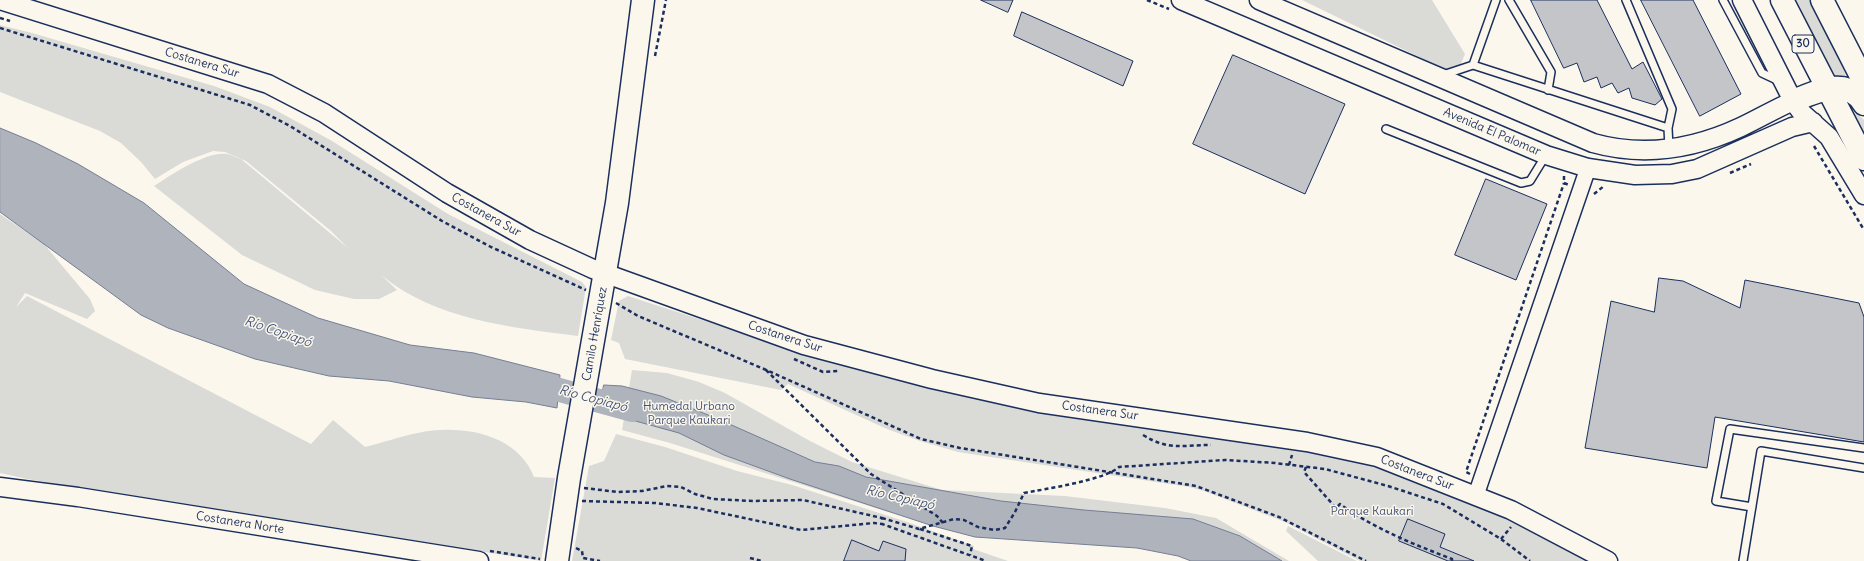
<!DOCTYPE html>
<meta charset="utf-8">
<style>
body{margin:0}
canvas{display:block;background:#fbf7ec}
</style>
<canvas width="1864" height="561"></canvas>
<script>
const context = document.querySelector('canvas').getContext('2d');
context.lineJoin = 'round';
function fillPath(path, color) { context.fillStyle = color; context.fill(path, 'evenodd'); }
function strokePath(path, color, width, dash) { context.strokeStyle = color; context.lineWidth = width; context.lineCap = dash ? 'butt' : 'round'; context.setLineDash(dash || []); context.stroke(path); }
function write(font, color, halo, rows, align = 'center') {
  context.font = font + ' Delius,sans-serif'; context.lineWidth = 3; context.setLineDash([]); context.textBaseline = 'middle'; context.strokeStyle = halo; context.fillStyle = color; for (const [text, x, y, turn = 0] of rows) {
    context.save(); context.translate(x, y); context.rotate((+turn || 0) * Math.PI / 180); context.textAlign = isNaN(turn) ? turn : align; if (halo) context.strokeText(text, 0, 0); context.fillText(text, 0, 0); context.restore();
  }
}
fillPath(new Path2D(`
 M1302,0H1432L1465,54L1456,75Z
 M1794,0H1811L1846,75L1830,77Z
 M0,25L32,33L214,86L270,107L332,141L448,214L582,282L586,287L578,336C509,327 436,320 381,275L397,290L379,299H354L315,290L242,255L154,186C171,175 206,151 227,154C232,155 237,158 241,159L348,248L331,231L246,161L225,152L213,151L183,162L155,179L141,162L121,143L100,131L0,92Z
 M1850,113L1858,114L1864,120V138Z
 M0,214L44,244L90,299L95,311L87,319L25,293L16,307L27,296L311,444L333,420L365,447C383,443 400,436 418,433C460,424 517,433 534,477L555,478L541,561L27,479L0,473Z
 M628,296L776,344L1375,461L1439,481L1594,561H1360L1285,522L1204,491L1189,487L958,452L920,441L887,429L788,384L781,390L625,359L619,343L611,340L619,301Z
 M632,370L667,373L699,382L725,393L810,441L852,462L942,490L1065,496L1165,508L1216,518L1289,561H1201L1134,543L904,516L885,511L670,443L622,430Z
 M616,434L665,447L737,471L792,485L907,522L974,546L973,549L1008,561H572L589,466L604,461Z
 M1288,526L1357,561H1318L1286,531Z`), '#dadad7');
const water = new Path2D(`
 M0,128L36,143L78,164L144,203L244,284L318,318L410,345L474,353L560,375L557,408L526,402L472,397L389,381L329,376L255,359L168,328L141,315L0,212Z
 M604,385L622,386L661,396L718,419L815,462L839,466L866,477L1001,501L1084,510L1193,519L1240,536L1282,561H1191L1178,556L1137,548L975,537L933,526L790,479L724,455L679,433L599,411Z`);
fillPath(water, '#afb3bb');
strokePath(water, '#747e96', 1);
strokePath(new Path2D(`
 M527,381L632,410`), '#afb3bb', 24);
const building = new Path2D(`
 M981,0H1013L1008,12Z
 M1531,0H1597L1632,69L1643,62L1662,99L1655,105L1632,98L1629,88L1618,93L1612,83L1601,88L1597,77L1584,82L1577,63L1564,68Z
 M1641,0H1693L1741,94L1700,116Z
 M1022,12L1133,61L1123,86L1014,36Z
 M1233,55L1345,104L1305,194L1193,144Z
 M1486,179L1547,204L1516,280L1455,255Z
 M1659,278L1683,281L1740,308L1745,280L1859,303L1864,317V442L1715,417L1707,468L1585,448L1611,301L1654,312Z
 M1408,519L1445,534L1440,547L1474,561H1448L1399,541Z
 M852,540L879,551L883,541L906,549L905,561H844Z`);
fillPath(building, '#c3c5c9');
strokePath(building, '#1b2f5e', 1);
const service = new Path2D(`
 M1496,0L1473,65L1668,128L1669,148
 M1509,0L1551,72L1548,90
 M1626,0L1672,109L1668,128
 M1723,0L1762,73L1779,81
 M1443,75L1473,65
 M1386,129L1521,183L1530,181L1546,155
 M1752,507L1716,501L1730,429L1864,448
 M1743,561L1761,451L1864,468`);
const minor = new Path2D(`
 M1476,495L1588,168`);
const tertiary = new Path2D(`
 M0,0L268,84L324,113L447,193L530,240L593,269L804,345L932,379L1039,403L1307,442L1377,457L1511,510L1608,561
 M1181,0L1546,155L1588,168L1635,175L1672,174L1697,169L1792,127L1813,122
 M1259,0L1593,143C1643,157 1694,149 1741,127C1758,119 1775,109 1793,101
 M1742,0L1793,101L1802,113L1829,137L1864,195
 M0,487L78,497L479,561`);
const primary = new Path2D(`
 M557,561L569,478L617,203L643,0`);
const trunk = new Path2D(`
 M1782,0L1864,159
 M1822,0L1864,82
 M1793,101C1817,92 1847,75 1864,104`);
strokePath(service, '#1b2f5e', 10);
strokePath(minor, '#1b2f5e', 18);
strokePath(tertiary, '#1b2f5e', 21);
strokePath(primary, '#1b2f5e', 25);
strokePath(trunk, '#1b2f5e', 25);
strokePath(new Path2D(`
 M1147,0L1169,9
 M0,18L10,21
 M0,28L250,105L290,126L442,221L491,247L586,290
 M655,56L666,0
 M1814,146L1864,230
 M1730,173L1751,164
 M1564,176V183L1569,185
 M1594,194L1604,186
 M616,303L638,316L764,369L921,439L960,448L1196,486L1279,517L1366,561
 M794,359L823,372L839,371
 M766,370L871,474L937,516L943,523
 M1143,435C1169,451 1182,445 1211,445
 M1289,465L1292,455
 M1306,467L1304,472L1336,508L1340,504C1375,529 1413,544 1452,559V561
 M1470,474L1466,472L1564,183
 M584,488L618,492L642,491L667,486L681,487L695,494L713,499L753,501L803,500L882,518V524L986,561
 M582,501L655,503L697,508L801,530L874,523L882,524
 M882,518L919,529L954,519L964,520L978,527L995,530L1005,528L1015,512L1024,493C1045,489 1105,480 1119,467L1225,460L1275,463L1325,469L1388,486L1443,504L1501,539L1530,561
 M920,529L972,546L970,555
 M1501,539L1511,527
 M576,548L582,551L583,558L600,561
 M490,551L540,559
 M750,558L762,561`), '#1b2f5e', 2.5, [4, 3]);
strokePath(service, '#fbf7ec', 7);
strokePath(minor, '#fbf7ec', 15);
strokePath(tertiary, '#fbf7ec', 18);
strokePath(primary, '#fbf7ec', 22);
strokePath(trunk, '#fbf7ec', 22);
for (const [x, y, w] of [
 [1803,44,22]
]) { const box = new Path2D(); box.roundRect(x - w / 2, y - 9, w, 18, 3); context.fillStyle = '#fbf7ec'; context.fill(box); strokePath(box, '#1b2f5e', 1); }
write('bold 11px', '#1b2f5e', null, [
 ["30",1803,44]
]);
write('12px', '#1b2f5e', '#fbf7ec', [
 ["Costanera Sur",202,63,17],
 ["Avenida El Palomar",1492,132,23],
 ["Costanera Sur",486,215,29],
 ["Camilo Henríquez",595,334,-80],
 ["Costanera Sur",785,337,18],
 ["Costanera Sur",1100,411,8],
 ["Costanera Sur",1417,473,21],
 ["Costanera Norte",240,523,9]
]);
write('12px', '#415176', '#fbf7ec', [
 ["Humedal Urbano",689,407],
 ["Parque Kaukari",689,421],
 ["Parque Kaukari",1372,512]
]);
write('italic 13px', '#47577a', '#fbf7ec', [
 ["Río Copiapó",278,332,19],
 ["Río Copiapó",593,399,15],
 ["Río Copiapó",900,498,13]
]);
</script>
